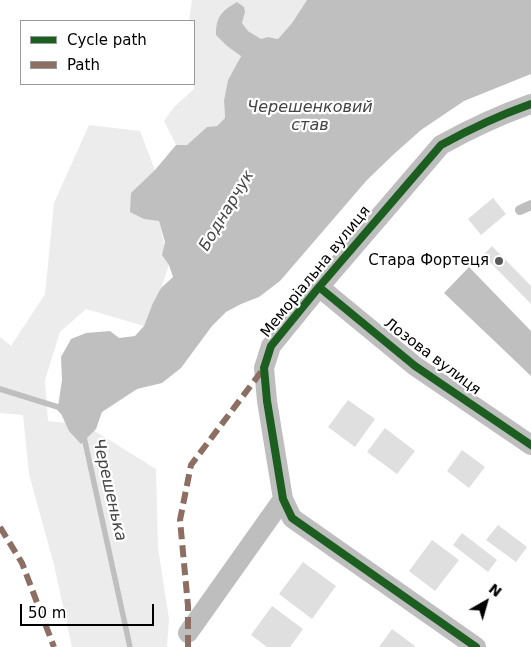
<!DOCTYPE html>
<meta charset="utf-8">
<style>
body{margin:0}
#map{position:relative;width:531px;height:647px;overflow:hidden;background:#fff;font-family:"DejaVu Sans",sans-serif}
canvas{display:block}
.legend{position:absolute;left:20px;top:20px;width:175px;height:65px;box-sizing:border-box;background:#fff;border:1px solid #999;margin:0;padding:6px 9px;list-style:none;font-size:15px;color:#000}
.legend li{display:flex;align-items:center;gap:10px;height:25px}
.legend b{width:25px;border:1px solid #999}
.north{position:absolute;left:461px;top:577px;width:50px;height:50px;-webkit-text-stroke:4px #fff;paint-order:stroke;rotate:38deg;font-size:14px;font-weight:700;line-height:20px;text-align:center;color:#000}
.north::after{content:'';display:block;margin:auto;width:18px;height:22px;background:#000;clip-path:polygon(50% 0,100% 100%,50% 72%,0 100%)}
.scale{position:absolute;left:20px;top:604px;width:134px;height:22px;box-sizing:border-box;border:2px solid #000;border-top:0;padding-left:6px;font-size:15px;line-height:18px;white-space:nowrap;color:#000;-webkit-text-stroke:4px #fff;paint-order:stroke}
</style>
<div id="map">
<canvas width="531" height="647"></canvas>
<ul class="legend">
<li><b style="height:6px;background:#1b5e20"></b>Cycle path</li>
<li><b style="height:6px;background:#8d6e63"></b>Path</li>
</ul>
<div class="north">N</div>
<div class="scale">50 m</div>
</div>
<script>
const context = document.querySelector('canvas').getContext('2d');
context.lineJoin = 'round';
function fillPath(path, color) { context.fillStyle = color; context.fill(path, 'evenodd'); }
function strokePath(path, color, width, dash) { context.strokeStyle = color; context.lineWidth = width; context.lineCap = dash ? 'butt' : 'round'; context.setLineDash(dash || []); context.stroke(path); }
function write(font, color, halo, rows, align = 'center') {
  context.font = font + ' "DejaVu Sans",sans-serif'; context.lineWidth = 4.5; context.setLineDash([]); context.textBaseline = 'middle'; context.strokeStyle = halo; context.fillStyle = color; for (const [text, x, y, turn = 0] of rows) {
    context.save(); context.translate(x, y); context.rotate((+turn || 0) * Math.PI / 180); context.textAlign = isNaN(turn) ? turn : align; if (halo) context.strokeText(text, 0, 0); context.fillText(text, 0, 0); context.restore();
  }
}
fillPath(new Path2D(`
 M192,0H307L292,23L278,39L268,37L261,39L248,31L241,23L245,12L227,46L241,55L228,80L224,100L225,118L217,126L207,127L187,145H176L164,121L174,107L194,89V21H189Z
 M89,125L140,131L155,170L159,221L169,265L161,288L144,326L86,309L60,332L45,380L48,421L85,425L156,469L158,548L169,619L167,647H72L54,565L29,474L23,415L0,413V337L11,346L45,294L54,203Z`), '#ececec');
fillPath(new Path2D(`
 M307,0H531V74L464,101L421,130L394,154L367,180L280,281L259,297L241,304L226,312L212,326L181,368L162,383L137,389L102,412L96,429L81,444L69,431L58,407L62,380L61,357L71,339L86,333L110,331L119,338L135,336L144,326L153,303L161,288L173,277L169,265L162,255L165,242L159,221L144,219L130,212L131,193L155,170L176,145H187L207,127L217,126L225,118L224,100L228,80L241,56L227,46L216,35C216,16 222,11 237,2L244,7L245,12L242,23L248,31L261,39L268,37L278,39L292,23Z
 M469,267L531,331V376L444,293Z`), '#bfbfbf');
strokePath(new Path2D(`
 M0,389L58,407L63,412
 M82,434L84,437L130,647`), '#bfbfbf', 5.5);
fillPath(new Path2D(`
 M493,198L506,214L481,235L468,219Z
 M492,246L531,286V304L483,255Z
 M348,400L375,419L355,447L328,427Z
 M385,428L415,451L397,474L367,452Z
 M462,450L485,467L469,488L447,471Z
 M498,525L527,547L516,562L486,540Z
 M462,533L497,560L488,572L453,545Z
 M432,540L459,560L435,591L409,571Z
 M303,562L336,586L312,619L279,594Z
 M272,606L303,629L290,647H267L251,635Z
 M392,629L415,646L414,647H379Z`), '#dfdfdf');
strokePath(new Path2D(`
 M520,210L531,205`), '#bebebe', 10);
strokePath(new Path2D(`
 M319,287L415,366L531,445
 M188,633L283,499
 M476,647L292,518L283,499L267,401L264,368L271,346L319,287L441,145C470,129 500,115 531,104`), '#bebebe', 20);
strokePath(new Path2D(`
 M0,527L22,563L54,647
 M188,647V606L180,520L191,465L264,368`), '#8d6e63', 6, [12, 6]);
strokePath(new Path2D(`
 M319,287L415,366L531,445
 M476,647L292,518L283,499L267,401L264,368L271,346L319,287L441,145C470,129 500,115 531,104`), '#1b5e20', 8);
for (const [x, y, r, color] of [
 [499,261,5,"#595959"]
]) { const dot = new Path2D(); dot.arc(x, y, r, 0, 2 * Math.PI); context.fillStyle = color; context.fill(dot); strokePath(dot, '#fff', 2); }
write('15px', '#000', '#fff', [
 ["Стара Фортеця",489,261]
], 'right');
write('15px', '#000', '#fff', [
 ["Меморіальна вулиця",316,272,-51],
 ["Лозова вулиця",432,357,37]
]);
write('italic 16px', '#444', '#fff', [
 ["Черешенковий",310,108],
 ["став",310,126],
 ["Боднарчук",227,211,-59],
 ["Черешенька",109,490,77]
]);
</script>
